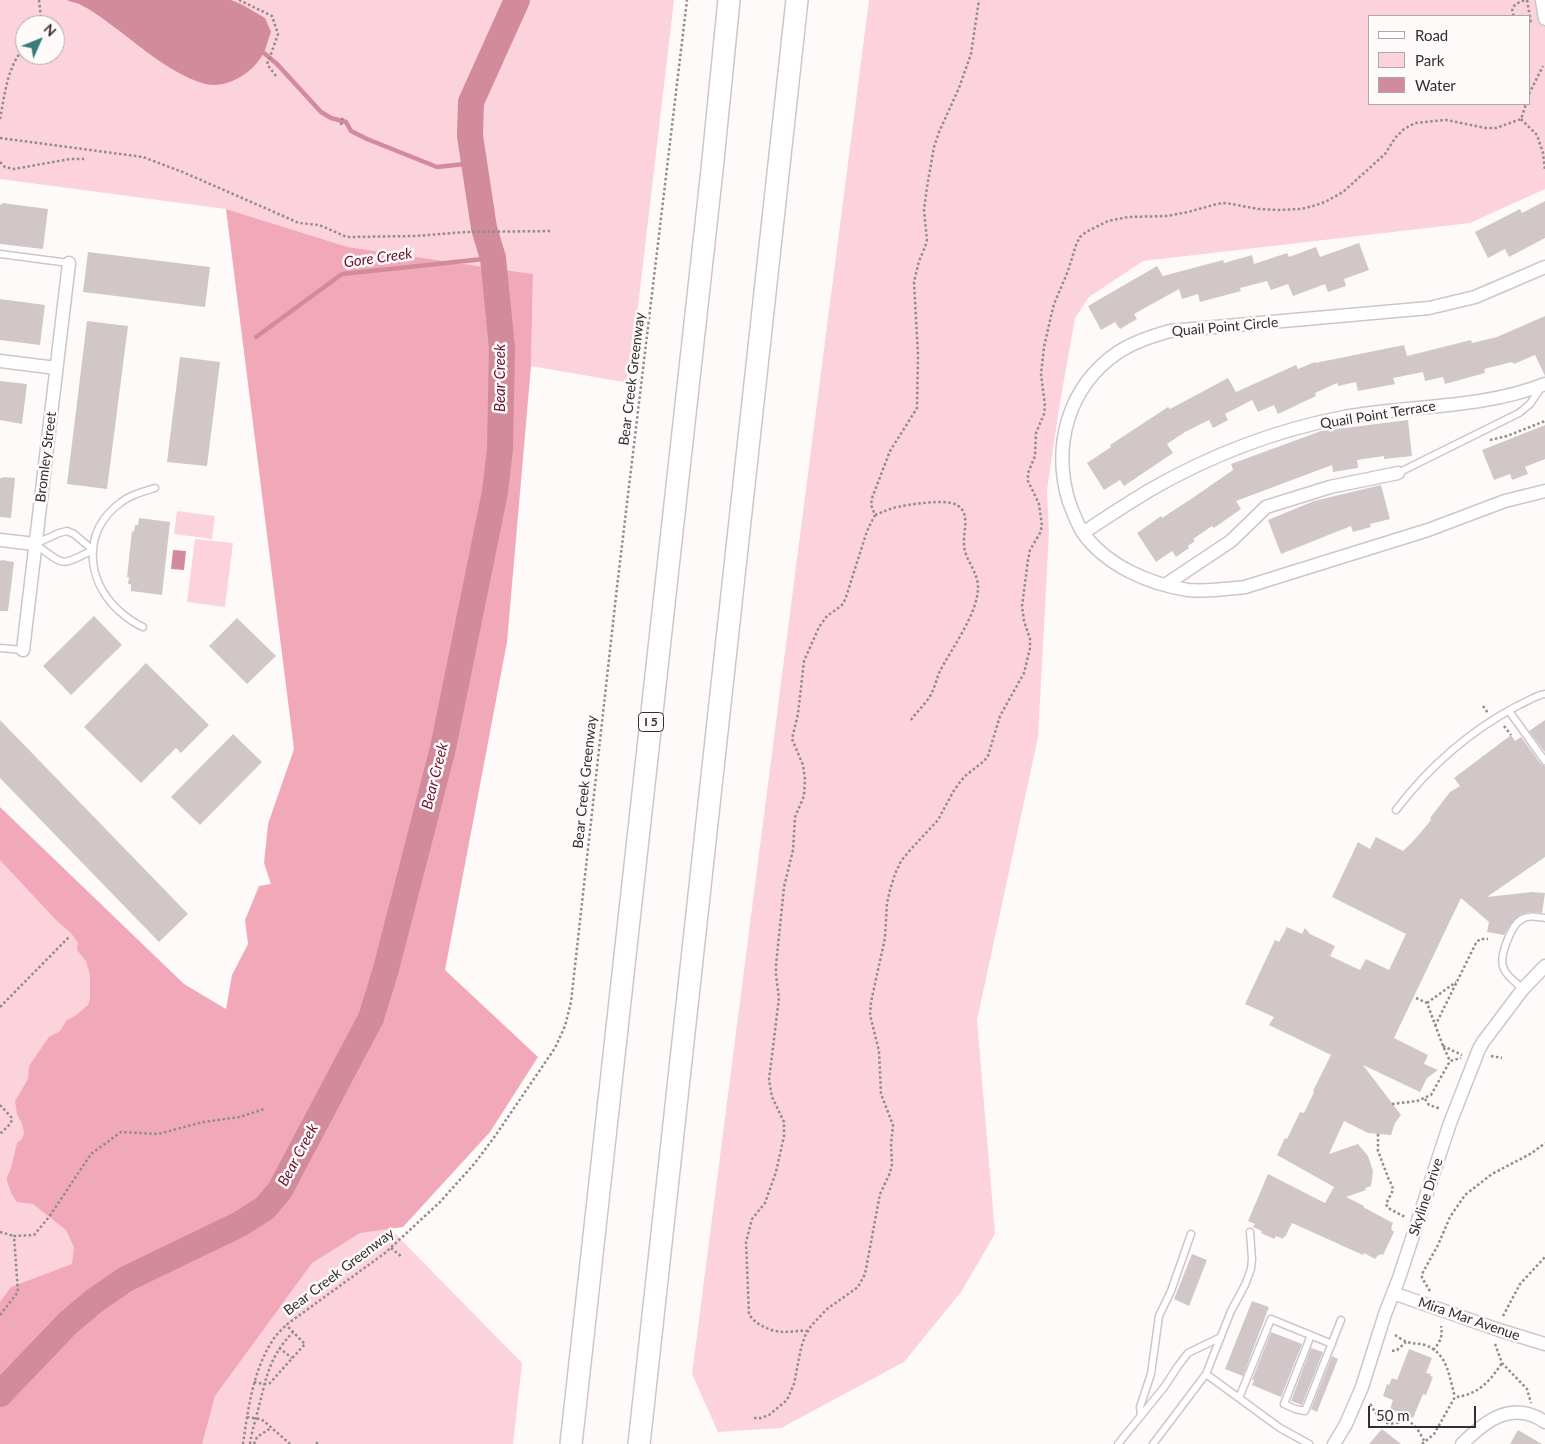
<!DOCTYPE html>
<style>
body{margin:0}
#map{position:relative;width:1545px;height:1444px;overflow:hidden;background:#fefafa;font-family:Lato,sans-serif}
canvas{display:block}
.legend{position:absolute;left:1368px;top:15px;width:162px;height:90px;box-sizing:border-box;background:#fefafa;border:1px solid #aca8a9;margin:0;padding:6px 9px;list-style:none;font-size:15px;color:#322e2f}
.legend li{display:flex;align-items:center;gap:10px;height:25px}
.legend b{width:25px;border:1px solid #aca8a9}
.north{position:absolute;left:15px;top:15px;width:50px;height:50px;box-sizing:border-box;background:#fefafa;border:1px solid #aca8a9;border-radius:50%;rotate:46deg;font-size:14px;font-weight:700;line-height:20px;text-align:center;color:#322e2f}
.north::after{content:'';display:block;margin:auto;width:18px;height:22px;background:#377d74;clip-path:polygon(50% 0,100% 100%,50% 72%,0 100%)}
.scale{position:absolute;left:1368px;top:1406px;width:108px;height:22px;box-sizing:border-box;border:2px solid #322e2f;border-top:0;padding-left:6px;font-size:15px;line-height:18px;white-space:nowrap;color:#322e2f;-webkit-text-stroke:4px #fefafa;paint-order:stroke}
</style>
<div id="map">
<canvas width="1545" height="1444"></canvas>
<ul class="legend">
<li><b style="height:6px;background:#fff"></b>Road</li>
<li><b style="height:14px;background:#fcd3dc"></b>Park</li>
<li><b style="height:14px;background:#d18b9b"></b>Water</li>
</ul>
<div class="north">N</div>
<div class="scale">50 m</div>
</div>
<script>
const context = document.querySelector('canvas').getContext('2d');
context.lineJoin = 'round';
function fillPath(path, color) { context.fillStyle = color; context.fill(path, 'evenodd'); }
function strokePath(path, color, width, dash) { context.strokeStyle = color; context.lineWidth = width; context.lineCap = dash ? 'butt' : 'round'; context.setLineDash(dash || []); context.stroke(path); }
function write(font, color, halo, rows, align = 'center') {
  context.font = font + ' Lato,sans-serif'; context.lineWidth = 5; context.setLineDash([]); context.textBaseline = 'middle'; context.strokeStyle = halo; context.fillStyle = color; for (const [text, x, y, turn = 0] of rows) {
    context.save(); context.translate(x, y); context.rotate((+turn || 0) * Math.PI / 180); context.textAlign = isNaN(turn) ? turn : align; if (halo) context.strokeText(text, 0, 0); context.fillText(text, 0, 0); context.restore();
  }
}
fillPath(new Path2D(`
 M0,0H674L629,383L531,366L533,274L348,247L226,209L0,179ZM25,25H55V55H25Z
 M869,0H1545V189L1470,223L1143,261L1089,297L1075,318L1059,408L1047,490L1049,533L1038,737L977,1020L995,1234L961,1292L904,1362L781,1428L718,1432L692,1374ZM1369,16H1529V104H1369Z
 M177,511L215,516L212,539L174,534Z
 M195,539L233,543L225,607L187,602Z
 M0,831L522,1363L513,1444H0Z`), '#fcd3dc');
fillPath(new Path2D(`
 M226,209L348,247L533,274L531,366L507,642L445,970L538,1057L490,1132L403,1227L360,1233L312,1263L215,1396L202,1444H0V1302L11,1287L72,1264L74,1247L66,1230L33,1204L17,1202L11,1193L7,1181V1177L11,1168L17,1143L22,1139L24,1133L22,1124L17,1114L15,1101L28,1079L29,1066L49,1037L60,1031L67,1020L75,1016L88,1005L90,999V975L86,961L77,950L78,943L71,933L56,920L0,860V807L184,984L226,1009L232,975L248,944L245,920L259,886L271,884L264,863L268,824L294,749Z`), '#f1a9b9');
fillPath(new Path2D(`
 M67,0H231L241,4L265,18L271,32C268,39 267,47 263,54C253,73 225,91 202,83C168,72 139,45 110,24C101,17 91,10 81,5C77,2 72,3 67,0Z
 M173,550L186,551L184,570L171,569Z`), '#d18b9b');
strokePath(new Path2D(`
 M264,53L277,64L321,112L331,118L346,122L351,131L367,139L437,167L474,163
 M256,337L342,274L493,258`), '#d18b9b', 4.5);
strokePath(new Path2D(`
 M0,1394L68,1323L94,1301L126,1279L240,1224L265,1208L280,1190L371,1018L386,969L443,748L495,492L500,449L502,348L493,258L484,228L470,136L471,102L517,0`), '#d18b9b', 26);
fillPath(new Path2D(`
 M1545,201V238L1509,257L1505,249L1488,258L1475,232L1520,209L1522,213Z
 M2,203L48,209L43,249L0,244V204L2,205Z
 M1359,243L1369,270L1344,279L1346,286L1328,292L1325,284L1293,296L1288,284L1271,290L1267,281L1240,288L1241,291L1200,302L1198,294L1182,299L1179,289L1134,314L1137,319L1120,329L1115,322L1101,330L1088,306L1157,266L1163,276L1223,260L1224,263L1252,255L1254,264L1287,253L1289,257L1316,247L1320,257Z
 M88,252L210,267L205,307L83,292Z
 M0,299L45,305L40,345L0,340Z
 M1545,316V376L1535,355L1514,364L1512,362L1484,369L1485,373L1445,384L1443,377L1425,381L1423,372L1393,378L1395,384L1358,391L1356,382L1338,386L1337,383L1315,393L1316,396L1278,414L1274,405L1258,412L1252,400L1225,414L1228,420L1213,428L1209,420L1185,432L1167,444L1173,453L1124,486L1120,480L1104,490L1087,463L1111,447L1110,445L1168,407L1170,409L1228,378L1236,392L1296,365L1298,369L1315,362V363L1404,345L1407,356L1471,340L1472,343L1497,337Z
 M87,321L128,326L107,489L67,484Z
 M180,357L220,362L207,466L167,462Z
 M0,381L27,384L22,424L0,420Z
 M1408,420L1412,456L1384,459V456L1357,460L1358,468L1333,472L1332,465L1236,501L1241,509L1214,528L1212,526L1193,539L1195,541L1188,546L1189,548L1176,557L1172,551L1156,562L1137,533L1161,516L1162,518L1194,497L1233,470L1231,464L1321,431Z
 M1545,425V459L1525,467L1528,474L1512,480L1510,474L1494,480L1482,450Z
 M3,477L15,478L11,518L0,517V478H3Z
 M1381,485L1390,519L1370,524L1371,527L1353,532L1351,526L1281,554L1268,520L1314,501Z
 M139,518L170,522L162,595L131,591V584H128L129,577H127L132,531L134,532L135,525H138Z
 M2,560L14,562L8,611H0V561Z
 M94,616L122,645L71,695L43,666Z
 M237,618L276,656L247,684L209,646Z
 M146,663L209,725L181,753L176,748L141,783L84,727Z
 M0,720L188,914L159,942L0,778Z
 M1545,720V752L1529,731Z
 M233,734L262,762L200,825L171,797Z
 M1511,735L1515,741L1521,737L1541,764L1545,766V857L1487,897L1532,892L1545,893L1542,913L1530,912L1520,915L1510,925L1504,935L1487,932L1489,922L1461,898L1394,1038L1428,1055L1424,1064L1438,1070L1427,1078L1420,1092L1363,1065L1401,1115L1395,1123L1391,1135L1368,1133L1344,1121L1329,1154L1358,1144L1368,1156L1373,1171L1371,1186L1365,1188L1366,1190L1346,1197L1364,1206L1363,1207L1393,1223L1391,1228L1392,1229V1230L1394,1232L1383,1255L1380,1254L1379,1256L1378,1255L1375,1259L1364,1253L1363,1255L1292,1223L1285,1237L1284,1236L1283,1239L1276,1236L1274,1239L1261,1233L1262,1231L1253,1227L1255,1224L1248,1221L1268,1174L1325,1203L1334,1187L1277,1155L1285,1138L1287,1139L1300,1112L1304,1113L1314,1092L1313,1091L1331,1055L1269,1025L1274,1017L1245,1004L1275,940L1279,942L1287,927L1302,934L1305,928L1310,934L1335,946L1330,956L1360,970L1366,959L1389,970L1406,934L1332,897L1358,842L1370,849L1376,837L1403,851L1416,838L1431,820L1430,818L1450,792L1460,786L1454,778Z
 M1192,1254L1207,1260L1189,1306L1174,1299Z
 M1252,1301L1269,1307L1243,1376L1225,1369Z
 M1271,1332L1302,1344L1281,1397L1252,1385L1254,1380H1252Z
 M1311,1348L1323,1352L1302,1405L1291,1401Z
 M1409,1349L1432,1358L1426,1373L1431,1374L1430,1376L1433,1377L1426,1395L1423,1394L1413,1418L1390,1409L1393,1400L1383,1396L1387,1384L1389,1385L1392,1378L1397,1380Z
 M1332,1356L1338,1359L1317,1412L1311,1409Z
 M1382,1429L1401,1444H1369Z
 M1518,1430L1542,1444H1510Z`), '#d1c7c9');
const service = new Path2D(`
 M0,254L69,263
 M1398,473L1519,413L1530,404L1542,386
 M67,531L74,534L93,550C58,567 66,566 35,544L59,533Z
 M143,627C133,623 126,617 118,610C86,579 82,532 120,503C130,495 142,492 155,488
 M0,648L23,650
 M1509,711L1545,761
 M1396,810C1428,768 1470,731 1517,706C1526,702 1535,696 1545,694
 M1523,989C1517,983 1507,977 1504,969C1498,958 1511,925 1522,919C1530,915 1536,917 1545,918
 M1311,1335L1284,1404L1295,1409L1305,1411L1341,1320
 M1206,1374L1280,1428L1309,1444
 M1239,1398L1271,1319L1332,1344
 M1141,1416L1140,1407L1151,1374L1159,1316L1171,1291L1191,1234
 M1118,1444L1165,1386L1178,1366L1188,1353L1221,1337
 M1153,1444L1206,1374L1231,1311L1245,1285L1251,1269L1252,1259L1250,1232`);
const minor = new Path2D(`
 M1542,0L1545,19
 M1545,267L1475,297L1429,308L1170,331C1152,336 1133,342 1117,353C1068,387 1052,446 1069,502C1073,512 1077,524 1083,533C1107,566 1149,584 1188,590C1207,592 1226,589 1245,587L1428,530L1505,501L1545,491
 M0,361L56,368
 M1083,533C1105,518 1127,504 1150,490C1209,456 1277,430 1344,417C1411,405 1481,409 1545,384
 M0,540L35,544
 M1165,585L1231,541L1266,507L1330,487L1398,473
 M23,650L69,263
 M1393,1293L1499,1330L1545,1344
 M1334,1444L1346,1424L1362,1387L1385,1314L1399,1278L1450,1123L1479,1049L1483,1042L1523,989L1545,966
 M1462,1444C1486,1420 1512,1400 1545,1422`);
const motorway = new Path2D(`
 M571,1444L712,170L729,0
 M639,1444L797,0`);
strokePath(service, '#cfc5c7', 9);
strokePath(minor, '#cfc5c7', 15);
strokePath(motorway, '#cfc5c7', 24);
strokePath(new Path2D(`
 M39,0L41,18L39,25
 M239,0L272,16L278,34L271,54L267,64L276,76
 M1527,0L1531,23
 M1514,16C1509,7 1516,3 1525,0
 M1529,94L1543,66
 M0,119C5,94 7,66 25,47
 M1521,119L1537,135L1543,153L1545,170
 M341,125L343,116
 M0,138L143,157L185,173L299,223L319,225L347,237L415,236L466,232L551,231
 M0,162L5,167L14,169L70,159H84
 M1490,440L1507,436L1545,421
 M875,515C881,513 886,510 893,508C905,505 946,498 957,505C971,514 963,530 964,544C964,559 978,571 978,587C978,614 951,649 939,673C936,681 934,690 929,698C923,706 916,713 910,721
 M1483,706L1488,713
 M1504,726L1511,735
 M1416,998L1427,1003L1443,1046L1450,1061
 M1427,1003L1456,982
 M0,1007L69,937
 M1435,1026L1476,943L1480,939H1488
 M1443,1046L1462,1055
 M1491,1056L1502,1058
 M1425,1099L1429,1105L1441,1109
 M1392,1104L1417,1101L1431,1095L1450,1061L1461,1058
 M0,1105L12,1118L11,1123L0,1134
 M1378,1134V1151L1389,1180L1392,1185L1393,1190L1386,1204L1388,1208L1405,1217
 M0,1232L14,1236
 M391,1248L402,1257
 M1430,1291L1422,1278V1274L1438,1245L1450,1217L1465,1195L1492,1174L1532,1153L1545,1143
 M0,1315L18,1292L14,1236L34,1235L49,1217L91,1154L121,1132L158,1134L203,1122L240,1117L264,1109
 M1503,1316L1520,1284L1545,1257
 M808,1331C800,1330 792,1332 784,1332C772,1332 755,1325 749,1314L746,1242L752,1219L765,1203L776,1172L784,1136V1122L772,1097L769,1080L779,998L776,975V965L784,887L793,850L795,817L804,796L805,779L803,765L792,739L798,714L804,661L819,627L827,616L837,609L843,604L846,597L867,531L875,515L871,505L872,498L890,451L917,408L918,355L914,282L919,261L925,247L927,240L924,210L927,187L934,147L939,132L959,88L971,54L979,0
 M1395,1335C1398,1337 1402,1340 1405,1341C1411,1344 1418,1343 1425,1345C1448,1353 1449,1377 1455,1397
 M1495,1344L1502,1363L1527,1389L1531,1403
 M279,1348L292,1358
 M1433,1350C1440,1343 1443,1336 1441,1326
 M1392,1351L1397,1350L1406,1342
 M254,1382L264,1384L270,1383L305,1344L286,1325
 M1370,1404C1379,1418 1383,1427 1400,1422C1404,1421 1408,1421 1411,1423C1417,1426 1421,1436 1425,1442
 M247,1417L260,1419L264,1421L290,1444
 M754,1418H761L769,1415L787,1400L794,1384L801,1348L805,1336L811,1326L827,1309L858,1287L865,1274L880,1194L890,1173L892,1164L891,1145L893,1125L881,1094L879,1051L870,1015L871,1002L885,938L887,903L890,890L895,874L901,861L911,849L938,820L953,792L960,782L965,776L984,761L988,756L1000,716L1024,673L1030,648V639L1024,621L1022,606L1028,560L1030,550L1040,533L1042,526L1039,504L1028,481V473L1035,456L1036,433L1044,414L1045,406L1041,374L1044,347L1051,316L1054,304L1068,271L1076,245L1080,237L1086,232L1108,221L1128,217L1167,216L1188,212L1217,204L1226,203L1258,209L1278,210L1301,209L1313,206L1325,202L1343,192L1385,154L1395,138L1404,129L1415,123L1446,120L1486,128H1496L1521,119L1526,104
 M243,1444C248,1409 253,1370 273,1340C276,1334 282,1330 286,1325L385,1253L440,1202L475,1163L493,1139L555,1048L565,1026L571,1002L617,587L687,0
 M250,1444C251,1435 254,1426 256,1417C266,1383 266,1360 293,1332
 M254,1444L257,1437L271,1428
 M316,1444L319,1441
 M1422,1444L1434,1434L1455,1397C1478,1395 1490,1381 1502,1363`), '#908c8c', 2.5, [2.5, 2.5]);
strokePath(service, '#fff', 6);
strokePath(minor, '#fff', 12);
strokePath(motorway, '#fff', 21);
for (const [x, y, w] of [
 [651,722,25]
]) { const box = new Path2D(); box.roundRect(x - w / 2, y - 9.5, w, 19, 4); context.fillStyle = '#fefafa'; context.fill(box); strokePath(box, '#322e2f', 1); }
write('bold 12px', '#322e2f', null, [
 ["I 5",651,722]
]);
write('14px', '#322e2f', '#fefafa', [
 ["Quail Point Circle",1225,327,-5],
 ["Bear Creek Greenway",632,379,-83],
 ["Quail Point Terrace",1378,415,-9],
 ["Bromley Street",46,457,-83],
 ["Bear Creek Greenway",585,782,-84],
 ["Skyline Drive",1426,1197,-72],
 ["Bear Creek Greenway",339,1272,-37],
 ["Mira Mar Avenue",1469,1319,19]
]);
write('italic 15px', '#671432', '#fefafa', [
 ["Gore Creek",378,258,-8],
 ["Bear Creek",500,378,-90],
 ["Bear Creek",435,776,-76],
 ["Bear Creek",298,1155,-62]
]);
</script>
